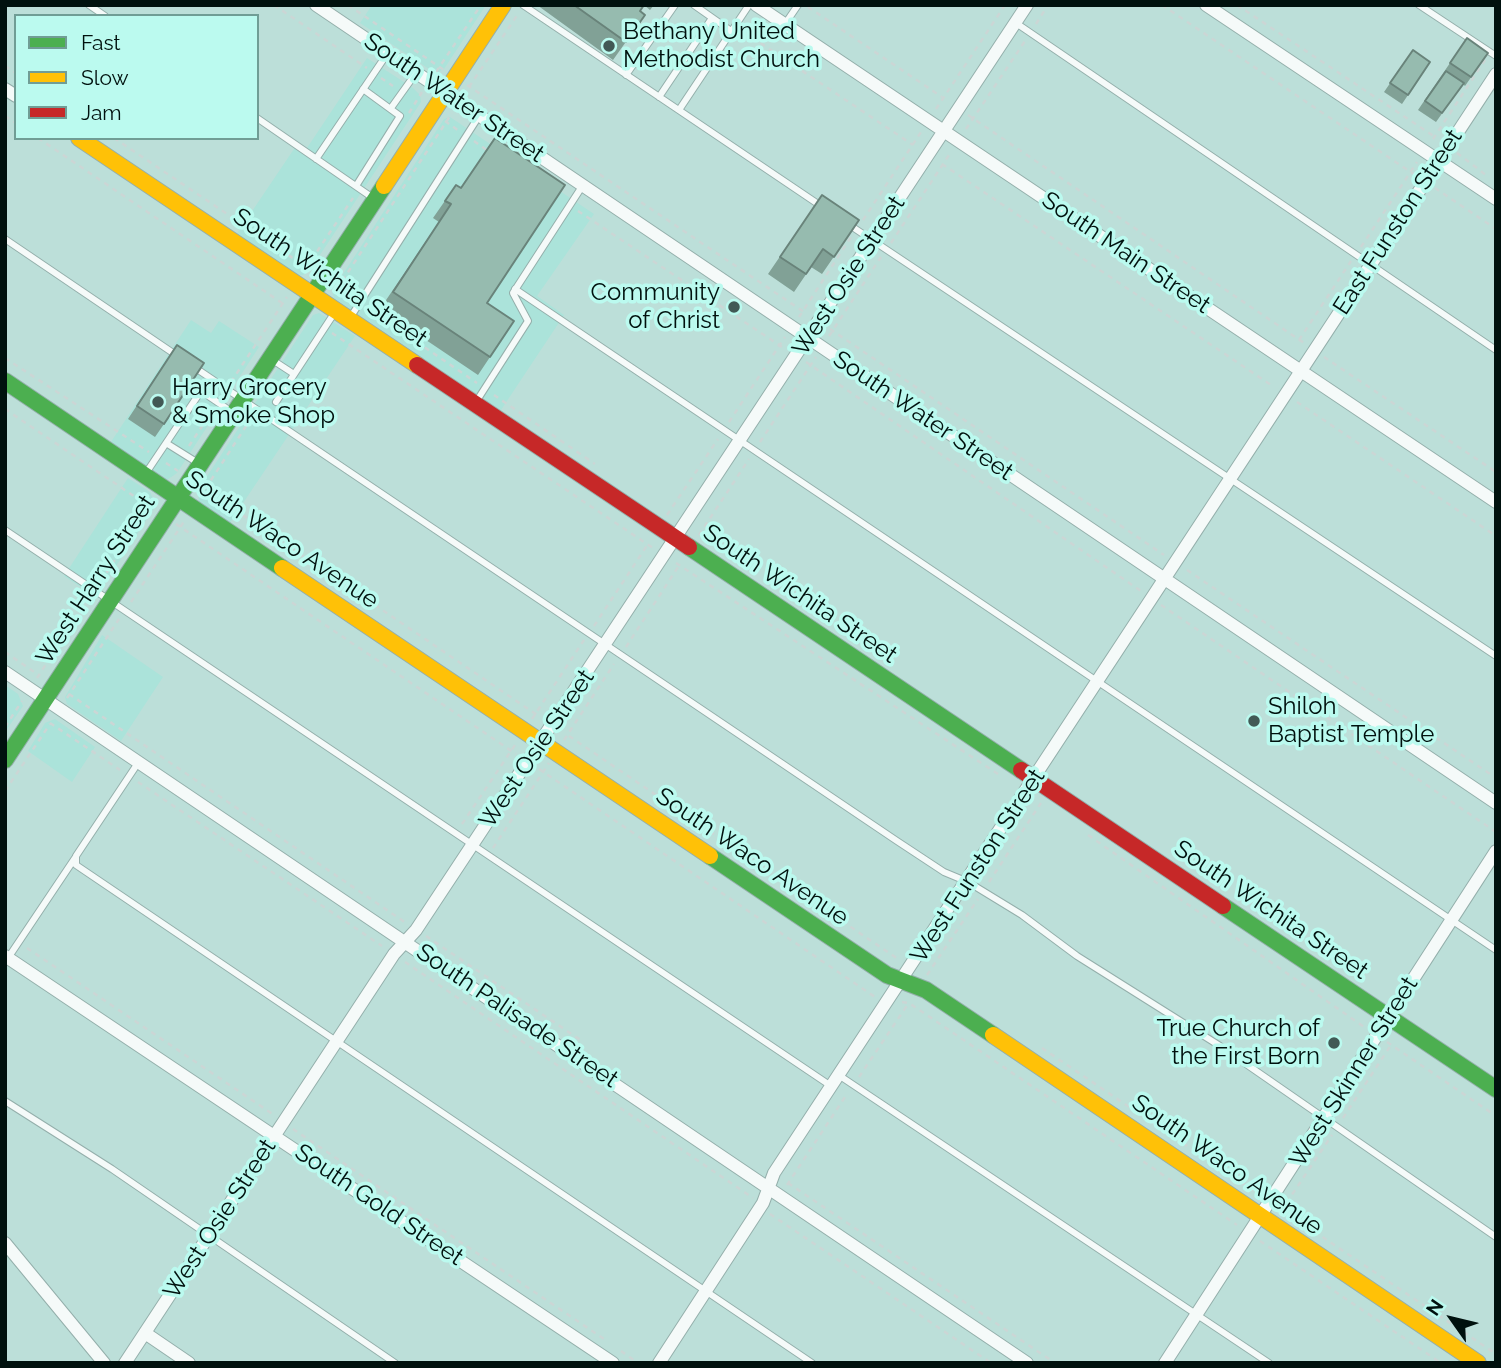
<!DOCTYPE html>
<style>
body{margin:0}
#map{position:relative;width:1501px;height:1368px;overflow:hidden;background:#bcdfd9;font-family:Raleway,sans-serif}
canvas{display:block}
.frame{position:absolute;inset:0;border:7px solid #00110e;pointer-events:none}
.legend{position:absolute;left:14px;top:14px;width:245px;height:126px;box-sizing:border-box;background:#bbfaef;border:2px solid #709d95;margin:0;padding:9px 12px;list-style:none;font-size:21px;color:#00110e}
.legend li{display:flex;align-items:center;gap:14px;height:35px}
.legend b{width:35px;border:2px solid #709d95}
.north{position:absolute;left:1417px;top:1284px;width:70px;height:70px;-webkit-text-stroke:5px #bbfaef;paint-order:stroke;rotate:304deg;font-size:19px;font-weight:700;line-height:28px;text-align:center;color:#00110e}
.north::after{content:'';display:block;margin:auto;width:24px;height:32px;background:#00110e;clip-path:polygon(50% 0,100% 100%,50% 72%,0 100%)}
</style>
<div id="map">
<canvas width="1501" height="1368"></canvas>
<div class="frame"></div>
<ul class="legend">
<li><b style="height:9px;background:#4caf50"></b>Fast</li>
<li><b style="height:9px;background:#ffc107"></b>Slow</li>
<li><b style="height:9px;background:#c62828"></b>Jam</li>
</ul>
<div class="north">N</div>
</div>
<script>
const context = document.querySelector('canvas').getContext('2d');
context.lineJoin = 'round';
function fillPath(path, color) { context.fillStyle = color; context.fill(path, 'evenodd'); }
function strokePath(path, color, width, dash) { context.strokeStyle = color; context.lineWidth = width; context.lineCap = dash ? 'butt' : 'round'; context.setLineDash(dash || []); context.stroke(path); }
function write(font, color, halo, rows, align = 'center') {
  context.font = font + ' Raleway,sans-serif'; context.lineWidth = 7; context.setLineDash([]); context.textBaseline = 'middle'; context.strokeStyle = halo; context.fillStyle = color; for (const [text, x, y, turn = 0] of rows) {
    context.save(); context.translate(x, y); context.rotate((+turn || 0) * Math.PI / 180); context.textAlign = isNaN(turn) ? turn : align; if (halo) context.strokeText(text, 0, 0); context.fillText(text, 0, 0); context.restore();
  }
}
fillPath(new Path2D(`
 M372,5H486L444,69L438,72L432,71L360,23Z
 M367,58L413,88L420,95L421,102L310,270L303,275H296L236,235L296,146L305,151Z
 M450,117L594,214L537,296L564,315L501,410L334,298L332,291L444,119Z
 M319,313L355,336L229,524L199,503L198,490L313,315Z
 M191,320L211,333L219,321L259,347L177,473L167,480L109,445Z
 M128,478L150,492L156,505L96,597L64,576Z
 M102,635L163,677L121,741L67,704L65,697Z
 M5,685L18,694L23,706L5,732Z
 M55,719L95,747L72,782L28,751L45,723Z`), '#abe3da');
const lane = new Path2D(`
 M89,5L105,16
 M523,5L821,206
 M694,5L731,31
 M1419,5L1496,56
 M1016,23L1496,350
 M785,24L798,5
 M626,75L675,5
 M659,97L712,18
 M391,108L416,73
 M679,110L749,5
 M257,118L373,198
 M316,159L387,54
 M356,186L400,116L363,89
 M848,224L1496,656
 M5,239L176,355
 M515,289L1496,950
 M350,318L479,116
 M271,359L294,374
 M194,367L897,841L944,872L968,882L1022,915L1077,956L1220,1046L1496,1237
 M276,402L335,312
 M476,402L528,321L513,293L583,185
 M166,443L198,463
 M146,473L201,391L232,412
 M5,530L831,1086
 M138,763L76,856V865L812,1363
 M8,958L75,858
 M840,1076L1269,1363
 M5,1101L112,1169L395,1363`);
const street = new Path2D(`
 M316,5L1496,803
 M756,5L1496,502
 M1206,5L1496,199
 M5,89L16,96
 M5,672L1027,1363
 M5,956L613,1363
 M5,1243L104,1363
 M145,1333L189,1363
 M125,1363L394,954L416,930L1027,5
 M659,1363L763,1203L774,1173L1496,74
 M1165,1363L1496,851`);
const fast = new Path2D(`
 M5,381L282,568
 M689,547L1021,770
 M5,760L384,186
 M710,856L887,975L926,990L993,1035
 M1223,906L1496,1089`);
const slow = new Path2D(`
 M79,138L417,365
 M384,186L503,5
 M282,568L710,856
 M993,1035L1478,1363`);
const jam = new Path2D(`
 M417,365L689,547
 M1021,770L1223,906`);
strokePath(lane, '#94afab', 8);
strokePath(street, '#94afab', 14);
strokePath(fast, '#94afab', 18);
strokePath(slow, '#94afab', 18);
strokePath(jam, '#94afab', 18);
strokePath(new Path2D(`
 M274,5L367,68
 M348,5L444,70
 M1162,5L1415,175
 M1237,5L1435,137
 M808,7L942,97
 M1036,24L1048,5
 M744,32L913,145
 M5,66L16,73
 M436,72L481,5
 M381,78L393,86
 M467,85L807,314
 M469,87L518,14
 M936,109L1005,5
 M409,113L422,92
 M968,115L1304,343
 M5,116L16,123
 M445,121L459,131
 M966,129L1025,41
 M38,138L282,303
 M114,138L312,271
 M1433,139L1485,60
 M474,141L488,151
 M1457,153L1486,175
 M942,164L1274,387
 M1435,188L1496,229
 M578,211L785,349
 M863,220L921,132
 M891,243L951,152
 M1361,247L1417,162
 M306,268L353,198
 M335,286L352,298
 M337,289L452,113
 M367,308L477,383
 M799,317L851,237
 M830,329L1164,555
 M332,333L653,548
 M829,336L881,257
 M1299,340L1351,261
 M1324,357L1496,472
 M5,358L149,452
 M806,362L1141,591
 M231,382L287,297
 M494,395L595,464
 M1297,402L1496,536
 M5,409L153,509
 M729,422L785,337
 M760,442L816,357
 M189,446L212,411
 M166,463L178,471
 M201,487L540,717
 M200,497L252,417
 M667,515L718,439
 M176,524L516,754
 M699,535L749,459
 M676,563L1001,776
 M1187,570L1496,778
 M101,581L155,499
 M131,602L185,520
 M1161,605L1496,832
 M594,626L648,544
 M626,647L680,564
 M5,652L40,676
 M37,678L89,598
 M69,694L406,923
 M67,698L119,619
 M532,719L584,640
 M50,723L120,770
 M5,727L22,701
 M569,736L898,959
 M564,740L614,664
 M539,769L875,997
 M138,782L382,946
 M5,791L50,724
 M462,824L517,742
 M1088,835L1367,1029
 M493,848L549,763
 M989,882L1041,803
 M426,936L582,1041
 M27,948L274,1115
 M405,962L753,1198
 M927,975L978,899
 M902,1002L909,1003L1237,1225
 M1387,1042L1496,1116
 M1042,1048L1258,1194
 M859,1077L908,1004
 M1343,1118L1391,1045
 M293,1129L607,1341
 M788,1183L1055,1363
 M787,1185L847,1094
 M1281,1209L1496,1354
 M1281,1211L1332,1135
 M770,1214L991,1363
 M1260,1241L1441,1363
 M621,1351L638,1363`), '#cbd6d5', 2.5, [5, 5]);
strokePath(lane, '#f5faf9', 6);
strokePath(street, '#f5faf9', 12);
strokePath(fast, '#4caf50', 16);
strokePath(slow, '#ffc107', 16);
strokePath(jam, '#c62828', 16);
fillPath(new Path2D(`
 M537,5H654L650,10L644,5L640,11L645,15L613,60Z
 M1467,38L1488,53L1465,86L1463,84L1436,122L1418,110Z
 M1413,50L1430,62L1402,104L1384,92Z
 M456,185L487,303L514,321L478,375L380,309L439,222L433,218Z
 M822,195L859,220L822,274L811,267L794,292L768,274Z
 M168,358L164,424L155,437L128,419Z`), '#81a196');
const building = new Path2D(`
 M574,5H644L640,11L645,15L626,42Z
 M1467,38L1488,53L1471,77L1450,63Z
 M1413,50L1430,62L1408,95L1390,83Z
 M1446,71L1464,83L1442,113L1425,101Z
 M495,138L565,185L487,303L514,321L490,357L393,292L451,204L445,201L456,185L461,188Z
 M822,195L859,220L834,257L823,249L806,274L780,257Z
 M177,345L204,363L164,424L137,406Z`);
fillPath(building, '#96bbaf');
strokePath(building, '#69837a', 2);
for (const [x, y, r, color] of [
 [609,46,7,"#425955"],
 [734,307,7,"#425955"],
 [158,402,7,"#425955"],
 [1254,721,7,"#425955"],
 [1334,1043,7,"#425955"]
]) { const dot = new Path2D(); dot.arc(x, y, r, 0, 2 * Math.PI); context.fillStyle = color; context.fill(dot); strokePath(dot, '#bbfaef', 2.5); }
write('24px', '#00110e', '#bbfaef', [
 ["Bethany United",623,32],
 ["Methodist Church",623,60],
 ["Community",720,293,"right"],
 ["of Christ",720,321,"right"],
 ["Harry Grocery",172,388],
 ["& Smoke Shop",172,416],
 ["Shiloh",1268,707],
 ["Baptist Temple",1268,735],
 ["True Church of",1320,1029,"right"],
 ["the First Born",1320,1057,"right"]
], 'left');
write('24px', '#00110e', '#bbfaef', [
 ["South Water Street",454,98,34],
 ["East Funston Street",1398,222,-57],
 ["South Main Street",1126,253,34],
 ["West Osie Street",849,276,-57],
 ["South Wichita Street",330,278,34],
 ["South Water Street",923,416,34],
 ["South Waco Avenue",282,540,34],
 ["West Harry Street",96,580,-57],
 ["South Wichita Street",800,594,34],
 ["West Osie Street",537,749,-56],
 ["South Waco Avenue",752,857,34],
 ["West Funston Street",978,866,-57],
 ["South Wichita Street",1271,910,34],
 ["South Palisade Street",517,1016,34],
 ["West Skinner Street",1354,1072,-58],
 ["South Waco Avenue",1227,1165,35],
 ["South Gold Street",379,1205,34],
 ["West Osie Street",220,1219,-57]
]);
</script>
